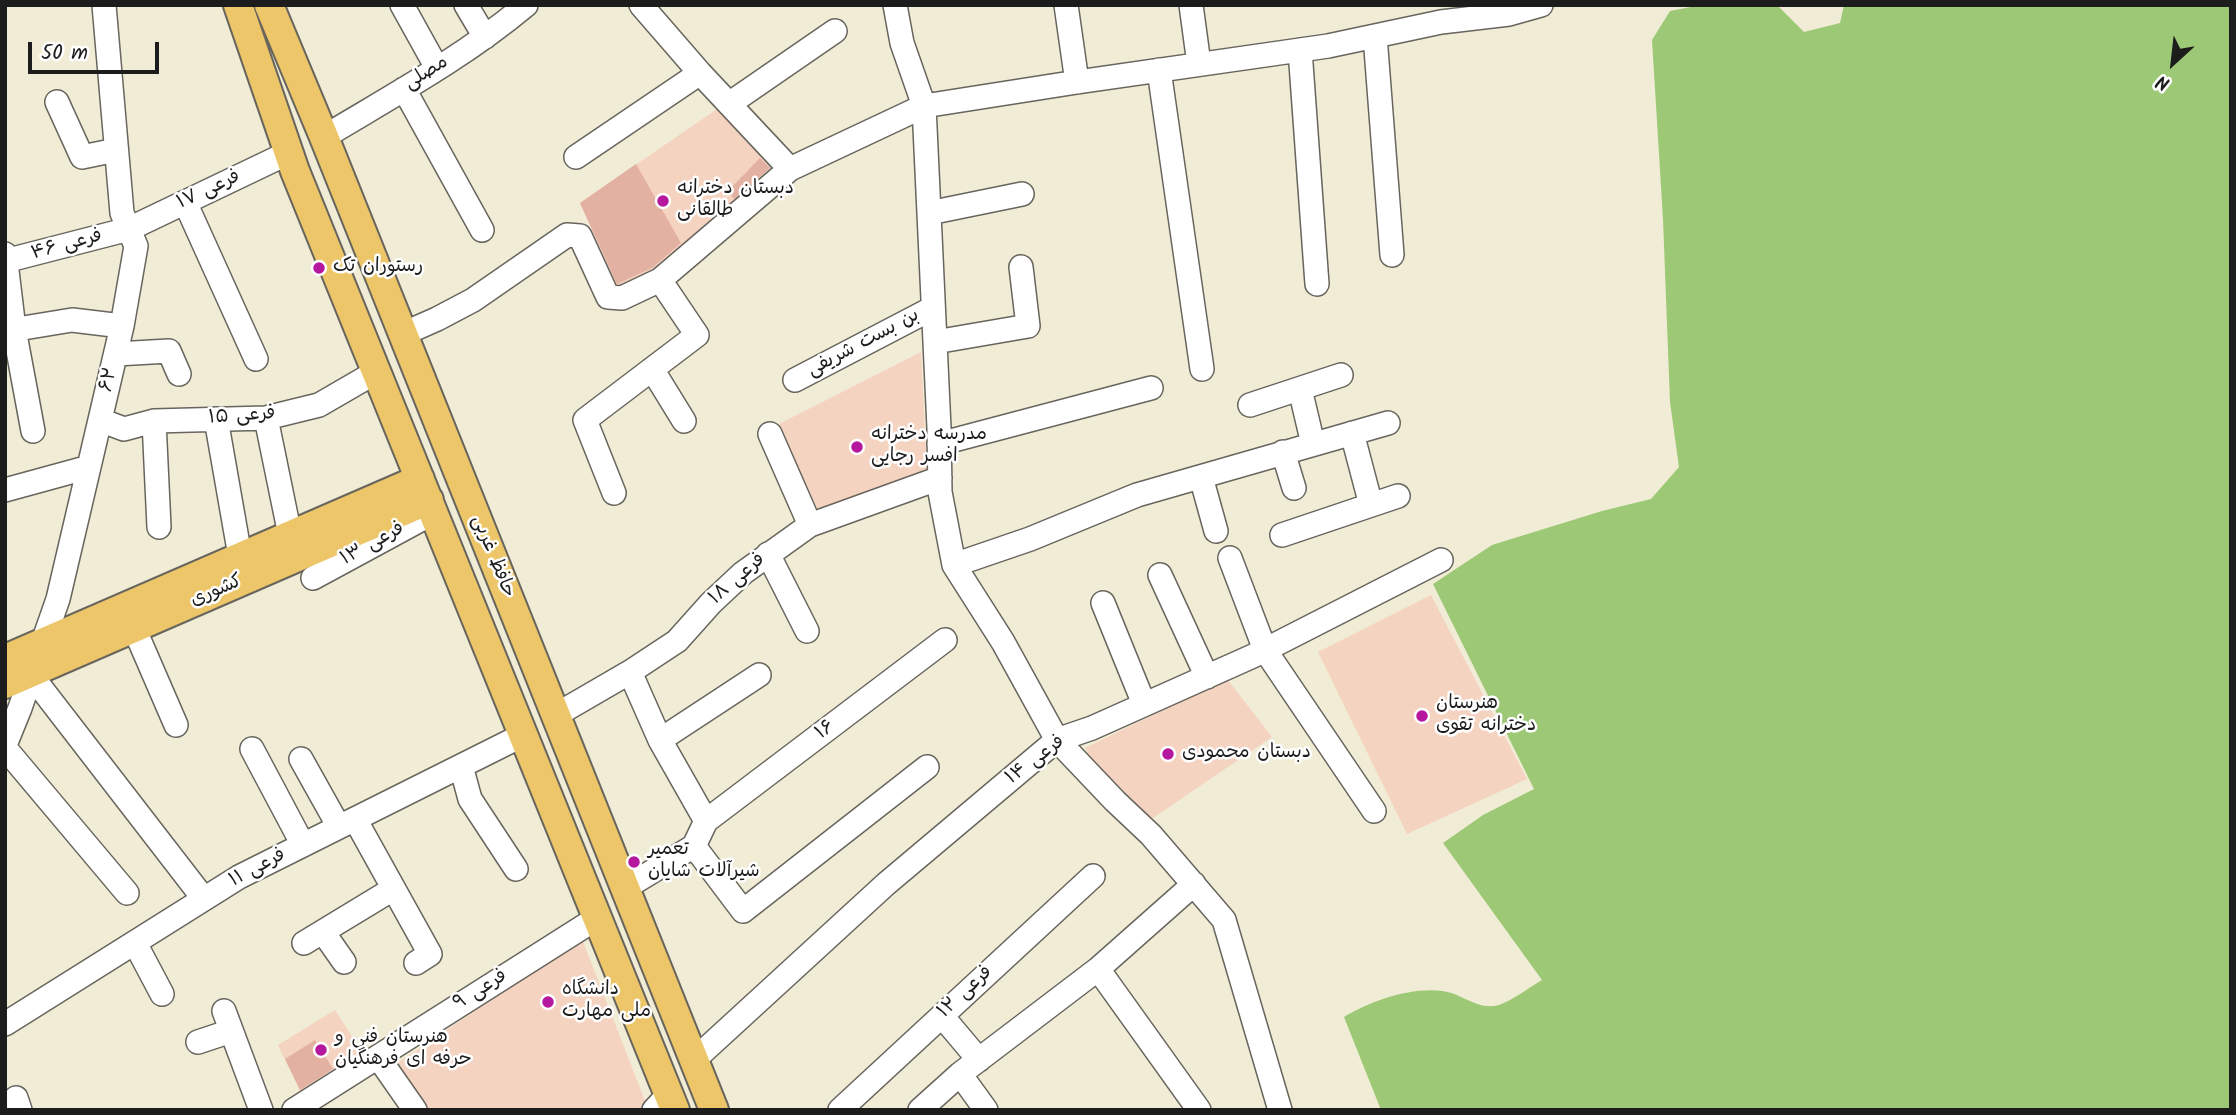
<!DOCTYPE html>
<meta charset="utf-8">
<style>
body{margin:0}
#map{position:relative;width:2236px;height:1115px;overflow:hidden;background:#f1ecd6;font-family:Kalam,sans-serif}
canvas{display:block}
.frame{position:absolute;inset:0;border:7px solid #1c1c1c;pointer-events:none}
.north{position:absolute;left:2138px;top:28px;width:70px;height:70px;-webkit-text-stroke:5px #fff;paint-order:stroke;rotate:207deg;font-size:19px;font-weight:700;line-height:28px;text-align:center;color:#1c1c1c}
.north::after{content:'';display:block;margin:auto;width:24px;height:32px;background:#1c1c1c;clip-path:polygon(50% 0,100% 100%,50% 72%,0 100%)}
.scale{position:absolute;left:28px;top:42px;width:131px;height:32px;box-sizing:border-box;border:4px solid #1c1c1c;border-top:0;padding-left:9px;font-size:21px;line-height:24px;white-space:nowrap;color:#1c1c1c;-webkit-text-stroke:5px #fff;paint-order:stroke}
</style>
<div id="map">
<canvas width="2236" height="1115"></canvas>
<div class="frame"></div>
<div class="north">N</div>
<div class="scale">50 m</div>
</div>
<script>
const context = document.querySelector('canvas').getContext('2d');
context.lineJoin = 'round';
function fillPath(path, color) { context.fillStyle = color; context.fill(path, 'evenodd'); }
function strokePath(path, color, width, dash) { context.strokeStyle = color; context.lineWidth = width; context.lineCap = dash ? 'butt' : 'round'; context.setLineDash(dash || []); context.stroke(path); }
function write(font, color, halo, rows, align = 'center') {
  context.font = font + ' Kalam,"Playpen Sans Arabic",sans-serif'; context.lineWidth = 5; context.setLineDash([]); context.textBaseline = 'middle'; context.strokeStyle = halo; context.fillStyle = color; for (const [text, x, y, turn = 0] of rows) {
    context.save(); context.translate(x, y); context.rotate((+turn || 0) * Math.PI / 180); context.textAlign = isNaN(turn) ? turn : align; if (halo) context.strokeText(text, 0, 0); context.fillText(text, 0, 0); context.restore();
  }
}
fillPath(new Path2D(`
 M720,107L777,169L645,281L618,290L580,203Z
 M921,352L927,470L818,510L777,425Z
 M1431,595L1527,779L1407,834L1318,652Z
 M1227,679L1272,737L1150,820L1114,788L1091,760L1085,748Z
 M582,939L647,1106L643,1110H426L396,1064Z
 M335,1010L364,1055L303,1097L278,1045Z`), '#f5d3c1');
fillPath(new Path2D(`
 M1701,5H1777L1804,32L1840,23L1844,5H2231V1110H1381L1344,1017C1371,1001 1410,987 1442,991C1462,993 1477,1011 1499,1005C1511,1001 1530,987 1542,980L1443,843L1483,815L1534,789L1433,584L1492,545L1602,511L1651,499L1679,467L1670,402L1663,219L1652,40L1670,11Z`), '#9dc875');
fillPath(new Path2D(`
 M760,158L770,168L734,199L728,191Z
 M636,164L681,243L652,268L617,284L580,203Z
 M315,1040L333,1069L300,1090L285,1059Z`), '#e3b1a1');
const minor = new Path2D(`
 M402,5L437,68
 M466,5L485,37
 M641,5L700,73L790,169
 M895,5L902,43L924,106L939,428L940,492L954,565L1003,642L1057,740L1115,801L1151,835L1224,920L1280,1110
 M1066,5L1077,82
 M1191,5L1199,64
 M1375,36L1392,255
 M1300,50L1317,284
 M1159,70L1202,369
 M404,89L482,230
 M57,102L82,157L116,150
 M729,104L835,31
 M324,137C392,96 464,57 526,5
 M576,157L700,73
 M185,202L256,359
 M929,213L1022,194
 M5,254L14,329L33,431
 M5,261L129,229L288,153
 M5,331L72,320L122,326
 M403,334L437,319L473,300L567,235L580,236L608,297L622,298L660,280
 M935,342L1028,326L1021,267
 M116,354L169,351L179,374
 M652,369L684,421
 M795,380L933,308
 M1300,389L1313,444
 M1250,405L1341,375
 M266,418L290,535
 M216,419L240,556
 M100,420L124,429L154,421L266,418L319,405L376,372
 M154,421L159,527
 M1352,433L1371,505
 M770,434L810,525
 M939,444L1151,388
 M1283,452L1294,488
 M1201,477L1216,531
 M5,490L89,467
 M614,493L585,420L697,335L660,280L790,169L924,106L1077,82L1328,46L1441,22L1509,14L1541,5
 M1282,535L1398,496
 M768,554L807,631
 M1230,558L1265,650L1374,811
 M954,565L1030,539L1137,495L1388,423
 M1160,575L1207,677
 M313,578L433,513
 M1103,603L1144,704
 M134,628L176,725
 M31,675L204,899
 M556,715L630,672L677,641L711,603L743,573L810,525L940,478
 M660,740L759,675
 M5,745L20,708L58,599L122,326L136,246L122,213L104,5
 M5,748L127,893
 M252,749L303,845
 M301,759L339,827
 M461,766L470,799L516,869
 M355,819L430,954L416,963
 M706,821L945,640
 M694,846L743,911L927,767
 M625,888L694,846L706,821L660,740L630,672
 M323,932L344,962
 M135,943L162,994
 M304,943L393,889
 M1098,969L1199,1110
 M224,1011L261,1110
 M942,1016L979,1060
 M5,1024L239,877L523,735
 M198,1042L231,1031
 M378,1057L415,1110
 M694,1060L886,884L1057,740L1092,728L1253,656L1441,560
 M960,1074L986,1110
 M16,1098L20,1110
 M294,1110L597,918
 M654,1110L669,1094
 M840,1110L1093,876
 M920,1110L960,1074L1098,969L1194,884`);
const major = new Path2D(`
 M238,5L295,171L675,1110
 M269,5L324,137L714,1110
 M5,659L420,479
 M5,684L429,500`);
strokePath(minor, '#67655d', 26);
strokePath(major, '#67655d', 32);
strokePath(minor, '#fff', 23);
strokePath(major, '#ecc669', 28);
for (const [x, y, r, color] of [
 [663,201,7,"#b5179e"],
 [319,268,7,"#b5179e"],
 [857,447,7,"#b5179e"],
 [1422,716,7,"#b5179e"],
 [1168,754,7,"#b5179e"],
 [634,862,7,"#b5179e"],
 [548,1002,7,"#b5179e"],
 [321,1050,7,"#b5179e"]
]) { const dot = new Path2D(); dot.arc(x, y, r, 0, 2 * Math.PI); context.fillStyle = color; context.fill(dot); strokePath(dot, '#fff', 2.5); }
write('19px', '#1c1c1c', '#fff', [
 ["مصلی",427,74,-32],
 ["فرعی ۱۷",209,191,-25],
 ["فرعی ۴۶",67,246,-15],
 ["بن بست شریفی",864,344,-28],
 ["۶۲",110,380,-77],
 ["فرعی ۱۵",242,417,-4],
 ["فرعی ۱۳",373,545,-29],
 ["حافظ غربی",492,557,68],
 ["فرعی ۱۸",738,580,-41],
 ["کشوری",217,592,-23],
 ["۱۶",826,731,-37],
 ["فرعی ۱۴",1036,761,-37],
 ["فرعی ۱۱",258,869,-28],
 ["فرعی ۹",481,991,-32],
 ["فرعی ۱۲",966,993,-43]
]);
write('19px', '#1c1c1c', '#fff', [
 ["دبستان دخترانه",677,190],
 ["طالقانی",677,212],
 ["رستوران تک",333,268],
 ["مدرسه دخترانه",871,436],
 ["افسر رجایی",871,458],
 ["هنرستان",1436,705],
 ["دخترانه تقوی",1436,727],
 ["دبستان محمودی",1182,754],
 ["تعمیر",648,851],
 ["شیرآلات شایان",648,873],
 ["دانشگاه",562,991],
 ["ملی مهارت",562,1013],
 ["هنرستان فنی و",335,1039],
 ["حرفه ای فرهنگیان",335,1061]
], 'left');
</script>
